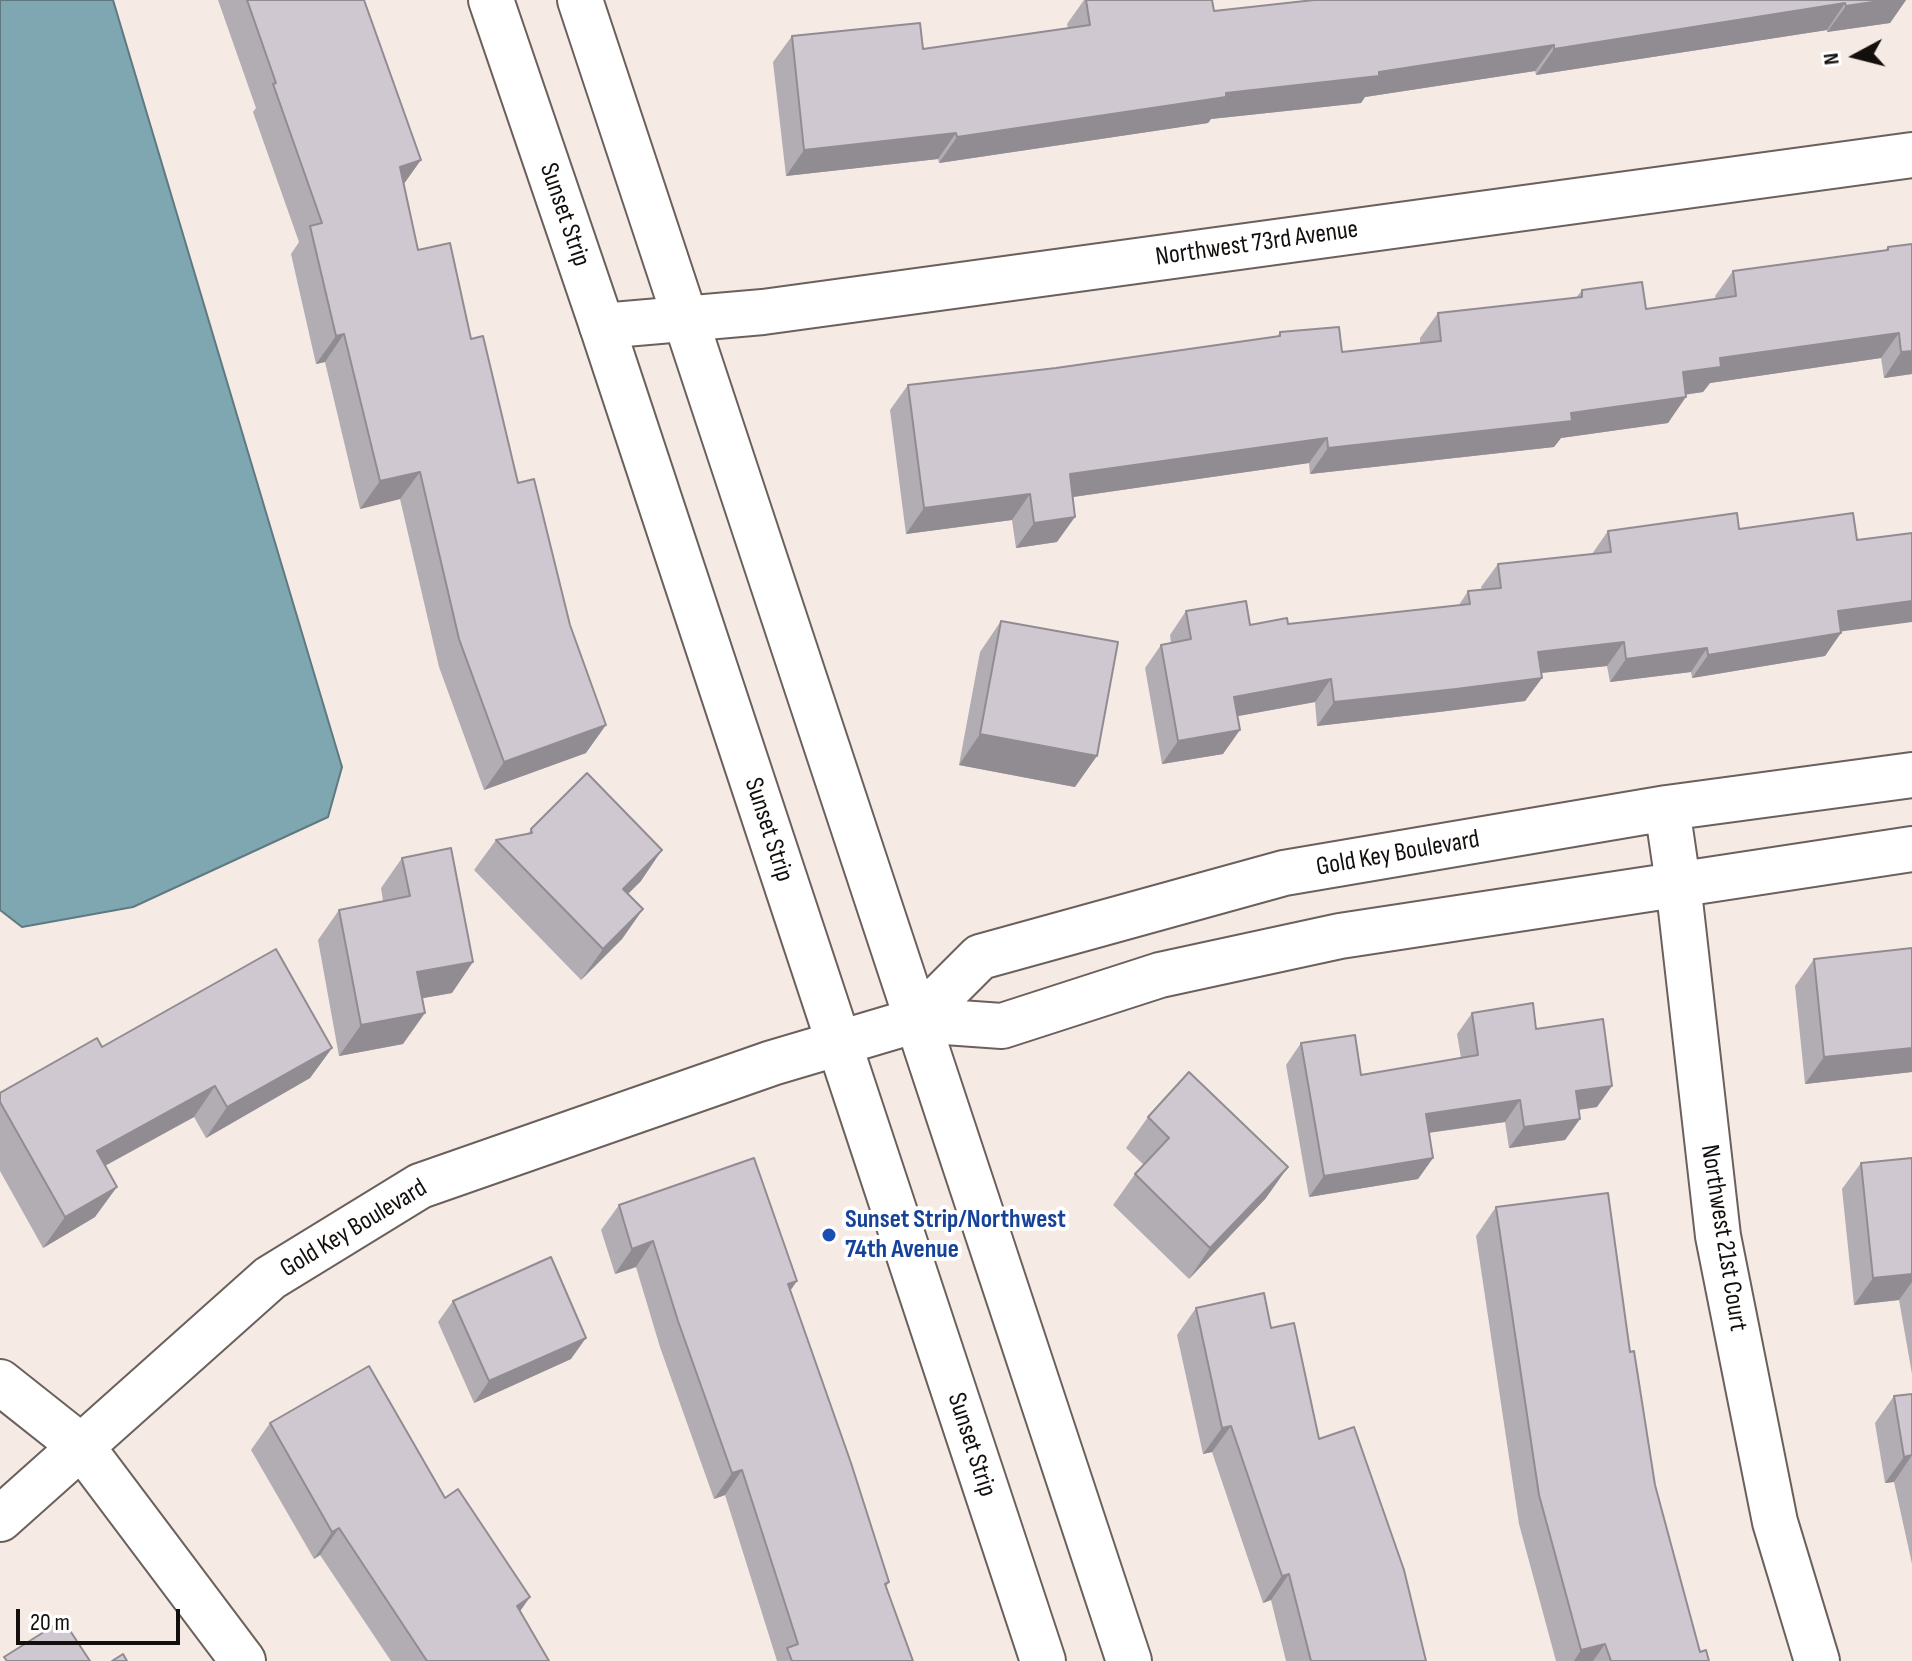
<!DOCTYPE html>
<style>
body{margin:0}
#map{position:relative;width:1912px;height:1661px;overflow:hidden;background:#f6eae5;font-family:"Sofia Sans Condensed",sans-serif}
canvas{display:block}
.north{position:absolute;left:1816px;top:16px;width:80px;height:80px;-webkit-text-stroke:6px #fff;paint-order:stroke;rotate:263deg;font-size:22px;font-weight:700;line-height:32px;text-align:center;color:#130f0d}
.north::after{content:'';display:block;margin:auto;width:28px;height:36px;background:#130f0d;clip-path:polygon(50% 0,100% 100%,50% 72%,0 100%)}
.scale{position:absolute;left:16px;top:1609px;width:164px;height:36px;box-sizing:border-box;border:4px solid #130f0d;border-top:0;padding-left:10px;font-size:24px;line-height:28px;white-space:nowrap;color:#130f0d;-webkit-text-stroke:6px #fff;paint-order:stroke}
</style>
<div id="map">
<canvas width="1912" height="1661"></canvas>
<div class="north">N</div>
<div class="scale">20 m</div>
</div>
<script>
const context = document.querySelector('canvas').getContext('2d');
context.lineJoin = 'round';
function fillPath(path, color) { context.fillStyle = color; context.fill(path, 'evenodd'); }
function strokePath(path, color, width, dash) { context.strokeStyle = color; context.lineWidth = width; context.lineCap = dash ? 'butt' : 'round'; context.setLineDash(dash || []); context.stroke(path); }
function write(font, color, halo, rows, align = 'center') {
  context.font = font + ' "Sofia Sans Condensed",sans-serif'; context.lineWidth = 8; context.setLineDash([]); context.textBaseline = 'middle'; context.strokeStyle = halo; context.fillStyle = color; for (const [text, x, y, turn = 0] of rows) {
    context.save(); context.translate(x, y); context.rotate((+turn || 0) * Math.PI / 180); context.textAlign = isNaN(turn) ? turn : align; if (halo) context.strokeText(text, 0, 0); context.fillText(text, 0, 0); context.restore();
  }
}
const water = new Path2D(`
 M0,0H113L342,767L328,817L133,907L22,927L0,910Z`);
fillPath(water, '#7fa7b1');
strokePath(water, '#5f7980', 2);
const minor = new Path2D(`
 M602,326L763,312L1912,155
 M1667,808L1678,883L1718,1236L1775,1522L1817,1661
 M917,1020L980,957L1284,873L1667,808L1912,775
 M0,1382L82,1447L243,1661
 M0,1519L270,1278L420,1186L772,1063L917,1020L1002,1026L1160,975L1340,936L1912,849`);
const tertiary = new Path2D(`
 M491,0L602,326L1043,1661
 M580,0L1129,1661`);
strokePath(minor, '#6a605c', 48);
strokePath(tertiary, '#6a605c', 48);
strokePath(minor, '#fff', 44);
strokePath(tertiary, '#fff', 44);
fillPath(new Path2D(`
 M218,0H364L418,250L471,339L518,483L586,753L484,790L439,667L400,499L360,509L325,362L316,364L291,254L299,242L253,112L256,108Z
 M1084,0H1212L1214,11L1906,0L1890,23L1827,32V30L1536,75L1535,71L1365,97L1361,103L1211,119L1208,123L939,163L938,159L786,176L773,62L792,36L923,49L1068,28L1067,24Z
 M1888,247L1912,374L1884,378L1881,358L1710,383L1703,392L1685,395L1668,423L1561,438L1554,447L1310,474L1309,463L1073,497L1057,542L1016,548L1012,520L906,534L890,410L908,385L1056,368L1277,337L1280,332L1342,352L1420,343V338L1438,313L1576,298L1582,290L1646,309L1716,299L1715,296L1733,271L1885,250Z
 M1739,529L1841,632L1825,656L1692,678L1691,672L1610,682L1607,666L1541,673L1542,678L1525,701L1439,712L1317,726L1315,702L1237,716L1223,754L1162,764L1145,668L1161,645L1171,643L1170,635L1186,611L1250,625L1288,624L1459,605L1468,591L1482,590L1481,587L1498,564L1592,554L1608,531Z
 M1001,621L1075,787L959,765L980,652Z
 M531,829L641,881L628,894L643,909L622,939L581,980L474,870L496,840L528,834Z
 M402,858L452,993L422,998L403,1044L339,1056L318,940L339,910L383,901L381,888Z
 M1912,948V1072L1805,1084L1795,986L1814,959Z
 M1472,1013L1536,1029L1597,1107L1579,1110L1580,1119L1565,1140L1509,1148L1505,1122L1429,1133L1433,1158L1418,1179L1309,1197L1286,1065L1301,1043L1361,1075L1461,1058L1457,1034Z
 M102,1047L332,1048L310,1078L206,1138L194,1117L105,1166L95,1217L43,1248L0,1171V1093Z
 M1148,1117L1266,1198L1189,1279L1113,1205L1135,1174L1144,1165L1126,1148Z
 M1912,1158V1374L1899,1300L1854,1305L1842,1189L1861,1163Z
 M619,1205L790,1290L889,1582L886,1587L913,1661H777L725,1495L714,1499L660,1347L636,1267L615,1274L601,1230Z
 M1496,1207L1655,1485L1700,1652L1709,1661H1556L1519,1524L1476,1236Z
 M453,1301L571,1359L474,1403L438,1322Z
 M1196,1308L1271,1328L1319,1439L1426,1661H1286L1271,1600L1263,1603L1212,1452L1203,1454L1177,1335Z
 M1912,1394V1564L1894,1482L1885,1483L1875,1423L1894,1396Z
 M270,1423L445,1498L530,1597L520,1611L549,1661H391L320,1555L314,1559L251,1450Z`), '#b2acb3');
fillPath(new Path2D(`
 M1886,0H1906L1890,23L1827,32L1846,6Z
 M1845,3L1827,30L1536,75L1554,49Z
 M1554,45L1535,71L1365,97L1361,103L1211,119L1208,123L939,163L957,137L1226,93Z
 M956,133L938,159L786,176L804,150Z
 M421,160L401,188L400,167Z
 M1899,333L1881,358L1710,383L1703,392L1665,397L1683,372L1720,358Z
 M344,334L325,362L316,364L336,336Z
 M1912,351V374L1884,378L1901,352Z
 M1686,397L1668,423L1561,438L1554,447L1310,474L1328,448Z
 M1327,438L1309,463L1052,500L1070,474Z
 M420,472L400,499L360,509L380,481Z
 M1030,494L1012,520L906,534L924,508Z
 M1075,517L1057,542L1016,548L1034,523Z
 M1912,601V622L1822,634L1838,611Z
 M1841,633L1825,656L1692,678L1708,655Z
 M1624,642L1607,666L1522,675L1538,652Z
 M1707,648L1691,672L1610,682L1626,659Z
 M1542,678L1525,701L1439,712L1317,726L1334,702Z
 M1331,679L1315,702L1217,720L1234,697Z
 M606,725L586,753L484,790L504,762Z
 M1240,730L1223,754L1162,764L1178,741Z
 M980,734L1097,756L1075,787L959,765Z
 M662,850L641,881L602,919L623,889Z
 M643,909L622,939L581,980L603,949Z
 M473,962L452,993L396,1003L417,972Z
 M425,1013L403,1044L339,1056L361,1025Z
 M332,1048L310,1078L206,1138L227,1107Z
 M1912,1048V1072L1805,1084L1824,1057Z
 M215,1086L194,1117L75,1182L97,1151Z
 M1612,1086L1597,1107L1561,1112L1576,1091Z
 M1520,1100L1505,1122L1411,1135L1426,1114Z
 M1580,1119L1565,1140L1509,1148L1524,1127Z
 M1433,1158L1418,1179L1309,1197L1324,1176Z
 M1288,1167L1266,1198L1189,1279L1210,1248Z
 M117,1187L95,1217L43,1248L65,1217Z
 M653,1241L636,1267L615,1274L632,1249Z
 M1912,1274V1282L1899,1300L1854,1305L1873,1278Z
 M797,1281L779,1307L788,1284Z
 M586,1338L571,1359L474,1403L489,1381Z
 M1231,1426L1212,1452L1203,1454L1222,1428Z
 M1912,1455L1894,1482L1885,1483L1904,1457Z
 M742,1470L725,1495L714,1499L732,1473Z
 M339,1528L320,1555L314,1559L332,1532Z
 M1289,1574L1271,1600L1263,1603L1282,1576Z
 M530,1597L511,1624L517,1606Z
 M1605,1644L1593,1661H1574L1581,1650Z`), '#918c92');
const building = new Path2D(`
 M247,0H364L421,160L400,167L418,250L450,243L471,339L483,336L518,483L534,479L570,625L606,725L504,762L459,639L420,472L380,481L344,334L336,336L310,226L322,223L273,84L276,83Z
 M1086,0H1212L1214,11L1314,0H1886L1846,6L1845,3L1554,49V45L1379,72V76L1226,93V97L957,137L956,133L804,150L792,36L920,23L923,49L1090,25Z
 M1912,244V351L1901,352L1899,333L1720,358L1721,367L1683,372L1686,397L1571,413L1572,421L1328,448L1327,438L1070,474L1075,517L1034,523L1030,494L924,508L908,385L1056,368L1280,336V332L1339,327L1342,352L1441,341L1438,313L1582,297V290L1642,282L1646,309L1736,296L1733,271L1888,250V247Z
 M1737,513L1739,529L1853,513L1857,540L1912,533V601L1838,611L1841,633L1708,655L1707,648L1626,659L1624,642L1538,652L1542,678L1456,689L1334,702L1331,679L1234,697L1240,730L1178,741L1161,645L1191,639L1186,611L1246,601L1250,625L1287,618L1288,624L1470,604L1468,591L1501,588L1498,564L1611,552L1608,531Z
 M1001,621L1118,642L1097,756L980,734Z
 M587,773L662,850L623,889L643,909L603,949L496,840L532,833L531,829Z
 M451,848L473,962L417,972L425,1013L361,1025L339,910L410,896L402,858Z
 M1912,948V1048L1824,1057L1814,959Z
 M276,949L332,1048L227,1107L215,1086L97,1151L117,1187L65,1217L0,1102V1093L97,1038L102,1047Z
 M1533,1003L1536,1029L1603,1019L1612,1086L1576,1091L1580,1119L1524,1127L1520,1100L1426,1114L1433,1158L1324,1176L1301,1043L1355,1035L1361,1075L1478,1055L1472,1013Z
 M1189,1072L1288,1167L1210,1248L1135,1174L1169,1138L1148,1117Z
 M754,1158L797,1281L788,1284L851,1463L889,1582L885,1584L913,1661H792L787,1648L798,1644L742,1470L732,1473L678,1321L653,1241L632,1249L619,1205Z
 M1912,1158V1274L1873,1278L1861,1163Z
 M1608,1193L1630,1352L1634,1351L1655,1485L1700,1652L1706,1650L1709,1661H1611L1605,1644L1581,1650L1539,1495L1496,1207Z
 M551,1257L586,1338L489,1381L453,1301Z
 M1264,1293L1271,1328L1294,1323L1319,1439L1354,1427L1404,1570L1426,1661H1311L1289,1574L1282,1576L1231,1426L1222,1428L1196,1308Z
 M369,1366L445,1498L458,1489L530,1597L517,1606L549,1661H427L339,1528L332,1532L270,1423Z
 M1912,1394V1455L1904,1457L1894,1396Z
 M63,1620L90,1661H7L4,1657Z
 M123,1654L127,1661H112Z`);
fillPath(building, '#cfc8d0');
strokePath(building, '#918c92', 2);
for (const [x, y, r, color] of [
 [829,1235,8,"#1a4fb4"]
]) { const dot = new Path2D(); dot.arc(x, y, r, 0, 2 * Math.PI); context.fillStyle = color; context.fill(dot); strokePath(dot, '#fff', 3); }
write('26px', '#130f0d', '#fff', [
 ["Sunset Strip",564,215,71],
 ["Northwest 73rd Avenue",1257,244,-8],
 ["Sunset Strip",768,830,72],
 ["Gold Key Boulevard",1398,854,-10],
 ["Gold Key Boulevard",354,1229,-31],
 ["Northwest 21st Court",1723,1238,81],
 ["Sunset Strip",971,1445,72]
]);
write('bold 26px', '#164399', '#fff', [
 ["Sunset Strip/Northwest",845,1220],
 ["74th Avenue",845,1250]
], 'left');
</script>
